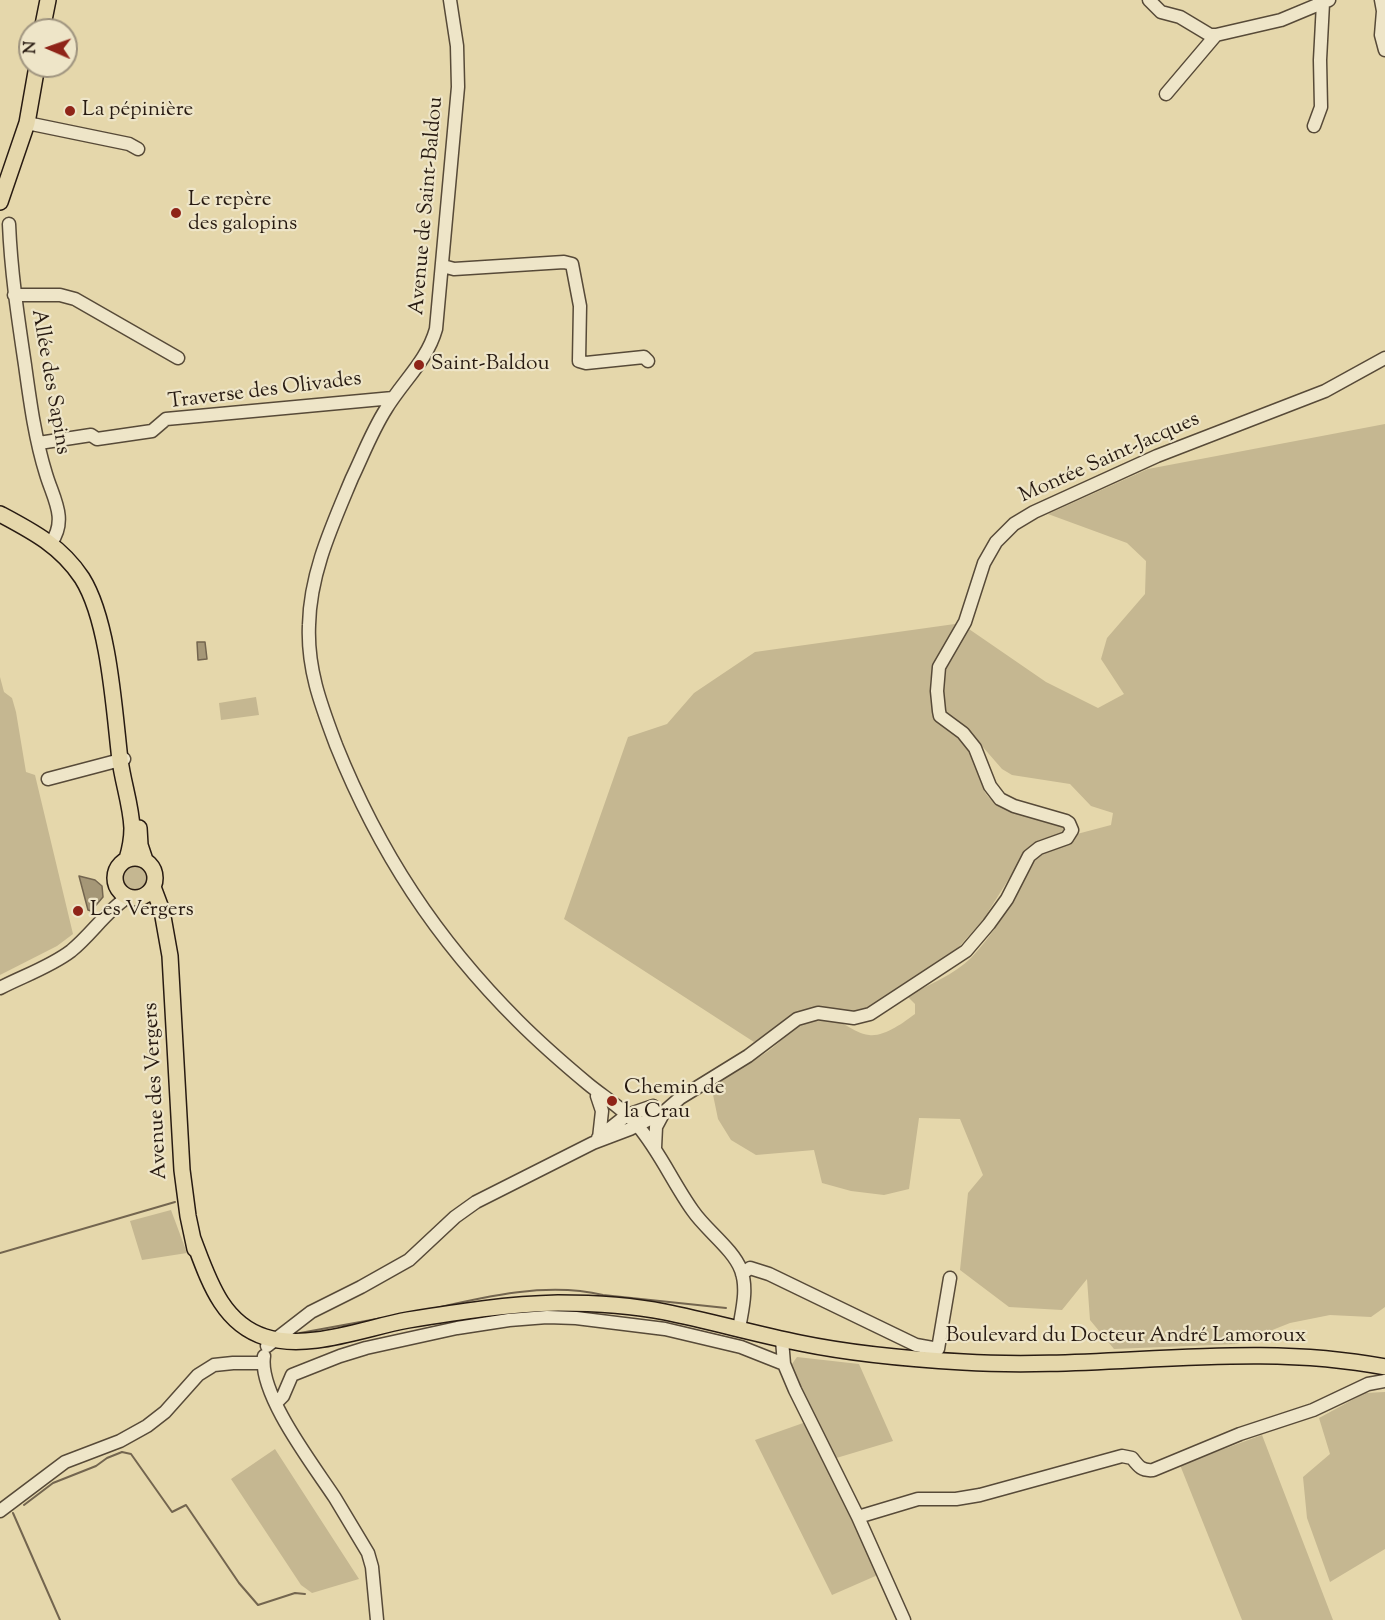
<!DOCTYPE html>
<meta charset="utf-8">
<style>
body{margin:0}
#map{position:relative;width:1385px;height:1620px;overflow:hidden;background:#e5d7ab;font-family:"Sorts Mill Goudy",serif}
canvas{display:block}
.north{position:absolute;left:18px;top:18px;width:60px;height:60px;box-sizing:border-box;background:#eee5c8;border:2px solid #9f947f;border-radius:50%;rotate:272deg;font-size:16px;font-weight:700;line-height:24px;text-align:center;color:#281b12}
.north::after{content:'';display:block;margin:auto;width:21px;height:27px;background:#8f2418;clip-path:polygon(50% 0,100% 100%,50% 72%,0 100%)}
</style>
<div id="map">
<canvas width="1385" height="1620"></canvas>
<div class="north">N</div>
</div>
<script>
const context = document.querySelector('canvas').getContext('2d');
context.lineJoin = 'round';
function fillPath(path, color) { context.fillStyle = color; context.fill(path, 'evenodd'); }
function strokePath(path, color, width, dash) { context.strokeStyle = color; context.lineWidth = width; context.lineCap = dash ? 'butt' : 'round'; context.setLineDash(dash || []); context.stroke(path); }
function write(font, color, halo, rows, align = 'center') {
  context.font = font + ' "Sorts Mill Goudy",serif'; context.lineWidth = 4.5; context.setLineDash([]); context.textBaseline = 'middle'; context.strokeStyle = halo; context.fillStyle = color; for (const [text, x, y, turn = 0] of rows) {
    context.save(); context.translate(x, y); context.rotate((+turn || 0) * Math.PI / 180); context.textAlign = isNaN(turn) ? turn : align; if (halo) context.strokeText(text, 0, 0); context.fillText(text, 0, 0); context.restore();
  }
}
fillPath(new Path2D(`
 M1385,424V1307L1371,1317L1330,1315L1290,1323L1237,1344L1114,1349L1090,1320L1087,1279L1062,1310L1009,1307L960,1270L968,1193L983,1175L960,1119L919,1118L909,1189L884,1195L851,1191L822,1183L814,1150L756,1155L731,1140L718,1119L711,1085C729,1074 749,1064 767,1052C782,1042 798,1020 817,1018C840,1015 851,1033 869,1035C884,1037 903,1023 915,1014V1004L907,996C927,986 955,974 971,958C994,934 1023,888 1035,857L1074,841L1077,834L1111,825L1113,813L1091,806L1070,784L1012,775L1002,769L968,730L945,712L941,698L942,670L966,627L1046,682L1098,708L1124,694L1101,659L1107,638L1145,594L1146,561L1127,543L1048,514L1148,469Z
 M962,623C942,651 926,666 931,702C932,709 934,719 939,724C944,728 951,730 956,733C963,737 969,747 974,754C989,777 972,789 999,805L1062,825L1064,833L1039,840L1025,853L983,920L956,950L897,992L868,1008L854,1013L829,1008H814L754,1042L564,919L628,737L667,724L694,693L755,652Z
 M0,677L4,692L12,698L16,712L26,772L35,775L73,934L57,946L0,975Z
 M256,697L259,715L221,720L219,703Z
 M131,864H138L145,868L148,884L140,891C126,894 119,885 122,871Z
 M171,1210L187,1253L142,1260L130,1221Z
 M797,1357L859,1364L893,1441L833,1459L789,1368Z
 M1385,1392V1549L1330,1582L1307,1518L1303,1477L1330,1454L1319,1418L1365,1393Z
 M806,1422L880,1574L832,1595L755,1440Z
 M1262,1435L1333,1620H1242L1180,1465Z
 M275,1449L359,1579L312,1593L301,1585L231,1479Z`), '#c5b791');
const water = new Path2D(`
 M197,642H205L207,659L198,660Z
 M79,876L95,880L102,886L103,897L91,911L88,910Z`);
fillPath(water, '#a59777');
strokePath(water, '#73654f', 1.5);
strokePath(new Path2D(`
 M0,1253L175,1202
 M432,1309C487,1296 548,1282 603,1295L726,1308
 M300,1333L382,1318
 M24,1505L53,1483L96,1466L107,1458L122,1452L131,1454L172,1512L186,1505L239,1583L258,1605L295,1593L305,1594
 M13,1513L60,1620`), '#73654f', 2);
const minor = new Path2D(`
 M450,0L457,46L458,87L436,329C427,361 403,381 386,409C372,431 363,455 352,478C332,526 310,573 309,625C307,669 321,705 336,745C379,852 436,939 518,1021C540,1043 564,1064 588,1084C605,1098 624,1109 638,1126C660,1152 673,1183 693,1211C706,1230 733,1249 741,1270C748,1289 742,1310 739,1329
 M1149,0L1161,12L1180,17L1210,35H1216L1281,20L1329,0
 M1381,0L1383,11L1381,35L1385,50
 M1166,94L1216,35
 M27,123L129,144L138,149
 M1314,126L1321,107L1320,60L1323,3
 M9,224C11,272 18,318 25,365C30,401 35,439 46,474C53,498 68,519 51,543
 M443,266L454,269L564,262L572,264L580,306L579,361L586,363L644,357L648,361
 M14,295H60L75,299L178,358
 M39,443L91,435L97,439L152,431L166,419L393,398
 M48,779L124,759
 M0,988C23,976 50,967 71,951C92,934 106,911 128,897
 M597,1096L602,1111L599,1138
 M598,1138L627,1115L653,1106
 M655,1148L656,1127L664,1112
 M742,1274L750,1268L769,1274L916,1345L938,1349L950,1278
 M782,1340L784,1364L795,1390L858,1517L918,1499H956L980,1495L1122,1456L1132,1458C1139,1467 1142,1471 1153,1470L1240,1434L1313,1410L1368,1384L1385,1381
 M267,1346L311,1312L361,1287L409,1260L455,1217L476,1202L593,1143L630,1129L664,1112L680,1098L748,1056L797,1019L818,1013L854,1018L870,1014L966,951L989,924L1007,899L1029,856L1039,848L1067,838L1072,830L1069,823L1066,821L1014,806L1000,799L990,786L975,748L963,733L940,716L939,711L937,691L939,667L965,622L984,563L996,542L1014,524L1034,512L1157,456L1325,391L1385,358
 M264,1356C258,1394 314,1466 335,1498C346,1516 357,1535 368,1553L372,1567L377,1620
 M276,1403L283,1396L292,1375L340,1356L366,1348L457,1328L509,1320L547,1317L576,1318L665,1329L741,1347L784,1364
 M0,1511L65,1462L120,1441L147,1426L165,1412L198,1375L214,1365L233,1363H263
 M858,1517L904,1620`);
const major = new Path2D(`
 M42,30L48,0
 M0,202L27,123L37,66
 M0,514C32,531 61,546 82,578C109,621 114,709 120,760C123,783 131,805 132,828C132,839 130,849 127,859
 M139,828L140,845L145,860
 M115 878a20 20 0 1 1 40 0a20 20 0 1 1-40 0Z
 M153,887L162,911L170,956L182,1170L188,1216L195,1249
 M193,1239C208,1278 221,1323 265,1337C308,1351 364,1328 408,1320C457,1312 508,1304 558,1303C594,1303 630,1305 665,1312C710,1321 755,1334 800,1343C853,1354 909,1359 963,1362C1104,1371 1245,1340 1385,1367`);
strokePath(minor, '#574a38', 15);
strokePath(major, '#281b12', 18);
strokePath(minor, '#eee5c8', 12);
strokePath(major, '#e5d7ab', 15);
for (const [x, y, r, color] of [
 [70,111,6,"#8f2418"],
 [176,213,6,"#8f2418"],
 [419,365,6,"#8f2418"],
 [78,911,6,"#8f2418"],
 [612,1101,6,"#8f2418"]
]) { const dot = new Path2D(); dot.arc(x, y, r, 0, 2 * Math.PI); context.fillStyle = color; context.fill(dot); strokePath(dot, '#eee5c8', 2); }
write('21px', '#281b12', '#eee5c8', [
 ["La pépinière",82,111],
 ["Le repère",188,201],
 ["des galopins",188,225],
 ["Saint-Baldou",431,365],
 ["Les Vergers",90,911],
 ["Chemin de",624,1089],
 ["la Crau",624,1113]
], 'left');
write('21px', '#281b12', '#eee5c8', [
 ["Avenue de Saint-Baldou",428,206,-85],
 ["Allée des Sapins",49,382,80],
 ["Traverse des Olivades",265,392,-7],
 ["Montée Saint-Jacques",1110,459,-24],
 ["Avenue des Vergers",157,1091,-93],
 ["Boulevard du Docteur André Lamoroux",1126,1337]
]);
</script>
